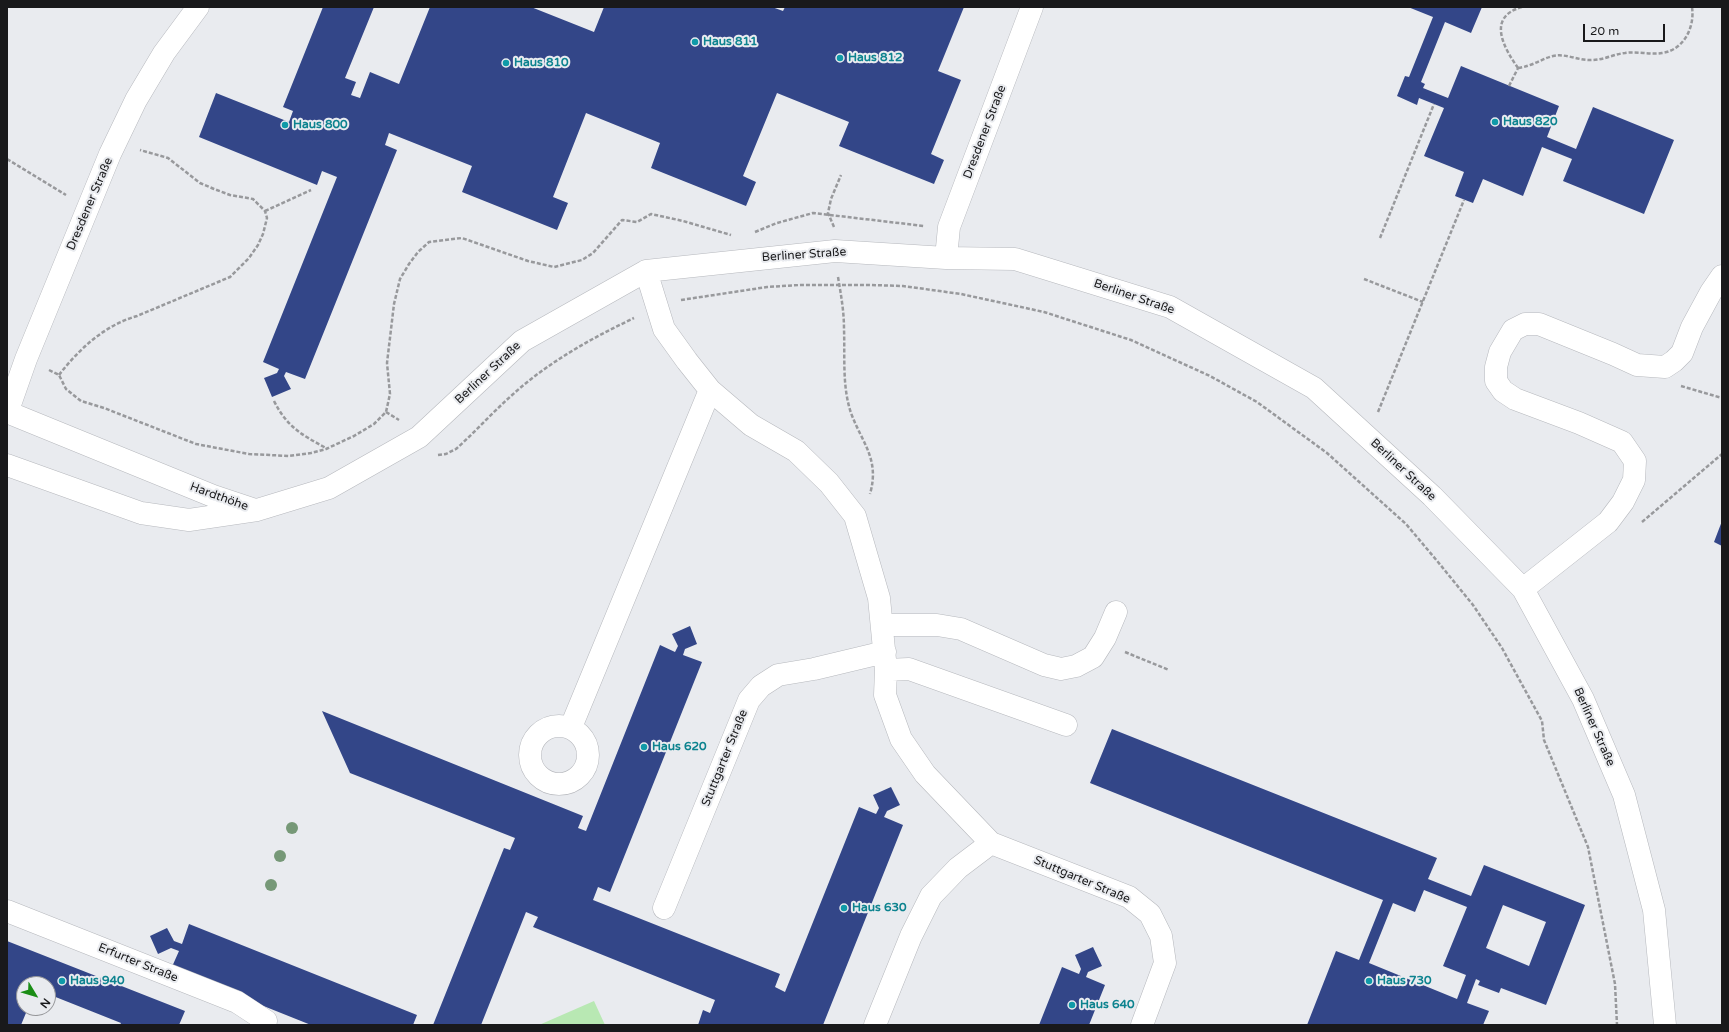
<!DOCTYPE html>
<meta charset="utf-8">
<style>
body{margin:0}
#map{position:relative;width:1729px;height:1032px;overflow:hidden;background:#e9ebef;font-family:"Varela Round",sans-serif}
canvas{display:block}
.frame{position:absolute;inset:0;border:8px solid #19191b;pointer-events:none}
.north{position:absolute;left:16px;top:976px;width:40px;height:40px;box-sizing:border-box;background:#e9ebef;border:1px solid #96979a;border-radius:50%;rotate:128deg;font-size:11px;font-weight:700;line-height:16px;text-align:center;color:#19191b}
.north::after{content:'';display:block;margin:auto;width:14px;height:18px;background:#1a8d15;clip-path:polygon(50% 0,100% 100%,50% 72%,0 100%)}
.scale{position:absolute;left:1583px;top:24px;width:82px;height:18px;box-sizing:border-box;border:2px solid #19191b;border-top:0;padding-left:5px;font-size:12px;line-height:14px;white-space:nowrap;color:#19191b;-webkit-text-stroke:3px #e9ebef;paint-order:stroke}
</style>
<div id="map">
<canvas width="1729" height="1032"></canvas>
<div class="frame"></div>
<div class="north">N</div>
<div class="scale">20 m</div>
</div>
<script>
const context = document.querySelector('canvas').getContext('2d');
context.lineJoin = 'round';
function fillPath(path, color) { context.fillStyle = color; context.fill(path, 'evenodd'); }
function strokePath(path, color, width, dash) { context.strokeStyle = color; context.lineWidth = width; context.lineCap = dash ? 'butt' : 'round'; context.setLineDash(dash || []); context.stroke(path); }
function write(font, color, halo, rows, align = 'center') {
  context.font = font + ' "Varela Round",sans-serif'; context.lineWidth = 4; context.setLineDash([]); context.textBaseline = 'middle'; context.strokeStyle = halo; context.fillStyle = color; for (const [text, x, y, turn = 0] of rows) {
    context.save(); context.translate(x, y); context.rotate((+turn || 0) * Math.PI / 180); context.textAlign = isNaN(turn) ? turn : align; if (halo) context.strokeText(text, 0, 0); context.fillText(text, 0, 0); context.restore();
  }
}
fillPath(new Path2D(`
 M594,1001L605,1025H539Z`), '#b8e8b3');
fillPath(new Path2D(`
 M323,7H374L345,78L356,82L351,95L360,98L370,72L399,84L430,7H531L594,32L604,7H772L783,11L785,7H964L938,71L961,80L931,154L944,160L934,184L839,146L849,122L777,93L743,176L756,182L746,206L651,168L660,143L586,113L553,197L568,203L557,230L462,192L472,166L389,133L385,145L397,150L305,379L286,372L284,376L291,389L272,397L264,378L277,373L279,369L263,362L337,177L322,171L317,185L199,137L216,93L289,122L293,111L283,107Z
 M1408,7H1482L1471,33L1445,22L1421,82L1425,84L1423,88L1448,98L1461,66L1559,106L1547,137L1576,149L1593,107L1674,140L1644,214L1563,181L1572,159L1542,147L1523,196L1483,179L1473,203L1455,196L1464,172L1424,156L1444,108L1419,98L1417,105L1397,96L1405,76L1409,77L1433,17Z
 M1722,521V546L1714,542Z
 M690,626L697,644L685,649L683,655L702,662L610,892L598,887L593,900L780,974L775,987L785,992L859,807L876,814L879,808L873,795L891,787L900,805L887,811L884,817L903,825L823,1025H698L703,1010L710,1013L715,1000L533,927L538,917L526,912L481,1025H433L504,848L510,850L515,838L350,773L322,711L583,816L578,828L586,831L660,645L675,652L678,646L672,634Z
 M1112,729L1437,858L1428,879L1471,896L1484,865L1585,905L1546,1005L1501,988L1499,993L1478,985L1480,981L1476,979L1467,1003L1489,1011L1483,1025H1307L1336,951L1359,960L1383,900L1090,783ZM1424,890L1467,907L1443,966L1466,975L1457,999L1369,963L1393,903L1415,912ZM1503,905L1546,922L1529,966L1486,948Z
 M189,924L417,1015L413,1025H311L171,969L179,951L171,948L158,954L150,936L167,928L174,941L182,944Z
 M7,941L185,1011L179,1025H120L121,1023L48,994V984H24V1008H28L21,1025H7Z
 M1093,947L1102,966L1088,972L1086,977L1105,985L1089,1025H1039L1062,967L1079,974L1081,969L1075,955Z`), '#334688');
const minor = new Path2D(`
 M946,258L949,227L1032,7
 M646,271L664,329L687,361L710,390L751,425L796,451L829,483L855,516L879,598L886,670L885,695L901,739L925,774L991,843L1129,897L1150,914L1161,936L1165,963L1142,1025
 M7,412L213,496L252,509
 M7,413L26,359L110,154L136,100L164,53L198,7
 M7,465L141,513L189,520L257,510L329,488L419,437L522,341L646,271L835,251L946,258L1015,259L1170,307L1314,388L1432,496L1523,589L1583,699L1624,795L1654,910L1665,1025
 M1523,589L1608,522L1623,502L1634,480L1635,461L1622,442L1579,423L1515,399L1503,391L1496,381V367L1500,352L1513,330L1525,324H1539L1613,354L1637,365L1665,367L1674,361L1682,353L1692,327L1711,292L1722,276
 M882,625H937L961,629L1044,665L1061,669L1076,666L1093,657L1105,638L1116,612
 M886,670L909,669L1066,725
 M530 755a29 29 0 1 1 58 0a29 29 0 1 1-58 0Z
 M571,727L710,390
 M664,908L749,700L761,686L778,675L814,669L885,652
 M7,911L237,1002L266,1021
 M875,1025L911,936L931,896L958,868L991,843`);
strokePath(minor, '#b6b8bd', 23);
strokePath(new Path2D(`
 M1518,68C1533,66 1541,59 1553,56C1566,53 1579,61 1592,60C1604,60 1614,54 1625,53C1637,51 1650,55 1662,53C1684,50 1695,27 1692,7
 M1518,68C1504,48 1486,17 1522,7
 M1509,86L1518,68
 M7,159L66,195
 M265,211L311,190
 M834,227L828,213L831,199L841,175
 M755,232L777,223L813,213L924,226
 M1380,238L1434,104
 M838,277C841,295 844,311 844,329C845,357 842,386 851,413C862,443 880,459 870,494
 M1364,279L1423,302
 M681,300L767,287L800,285H871L903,286L961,294L1044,312L1131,340L1210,376L1257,402L1327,453L1406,524L1438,562L1473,605L1502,648L1542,721L1544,740L1588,847L1615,984L1617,1025
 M49,370L59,375L66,389L81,401L104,408L196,444L249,454L289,456L311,453L326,449L354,436L374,424L386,412L390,394L387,363L394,304L400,279L409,264L418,252L429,242L462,238L528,261L554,267L582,260L593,253L622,220L637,222L651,214L683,221L731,235
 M59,375C79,349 105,325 137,316L230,277L249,258L258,245L263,234L267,218L265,211L253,199L230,195L214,189L200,183L168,158L140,150
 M1681,386L1722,398
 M274,401C287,427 302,435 326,448
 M386,412L399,420
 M1378,412L1464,200
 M438,455L446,454L456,449C475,432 492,413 511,396C547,363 590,339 634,318
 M1642,522L1722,454
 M1125,652L1169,670`), '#98999c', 2.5, [4, 2]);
strokePath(minor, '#fff', 22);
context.fillStyle = '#769877';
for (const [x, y] of [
 [292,828],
 [280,856],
 [271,885]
]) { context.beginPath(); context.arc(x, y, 6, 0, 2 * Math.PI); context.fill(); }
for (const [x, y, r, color] of [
 [695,42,4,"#0f9aa8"],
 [840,58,4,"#0f9aa8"],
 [506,63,4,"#0f9aa8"],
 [1495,122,4,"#0f9aa8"],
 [285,125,4,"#0f9aa8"],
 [644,747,4,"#0f9aa8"],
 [844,908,4,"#0f9aa8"],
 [62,981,4,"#0f9aa8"],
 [1369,981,4,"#0f9aa8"],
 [1072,1005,4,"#0f9aa8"]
]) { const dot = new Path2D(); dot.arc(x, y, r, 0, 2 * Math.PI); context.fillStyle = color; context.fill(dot); strokePath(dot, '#e9ebef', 1.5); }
write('bold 12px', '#0d838f', '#e9ebef', [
 ["Haus 811",703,42],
 ["Haus 812",848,58],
 ["Haus 810",514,63],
 ["Haus 820",1503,122],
 ["Haus 800",293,125],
 ["Haus 620",652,747],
 ["Haus 630",852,908],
 ["Haus 940",70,981],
 ["Haus 730",1377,981],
 ["Haus 640",1080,1005]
], 'left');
write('12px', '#19191b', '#e9ebef', [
 ["Dresdener Straße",985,132,-69],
 ["Dresdener Straße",90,204,-67],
 ["Berliner Straße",804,255,-4],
 ["Berliner Straße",1134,297,19],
 ["Berliner Straße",488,373,-43],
 ["Berliner Straße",1403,470,43],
 ["Hardthöhe",219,497,20],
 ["Berliner Straße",1594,727,66],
 ["Stuttgarter Straße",725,758,-68],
 ["Stuttgarter Straße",1082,880,23],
 ["Erfurter Straße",138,963,22]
]);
</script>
